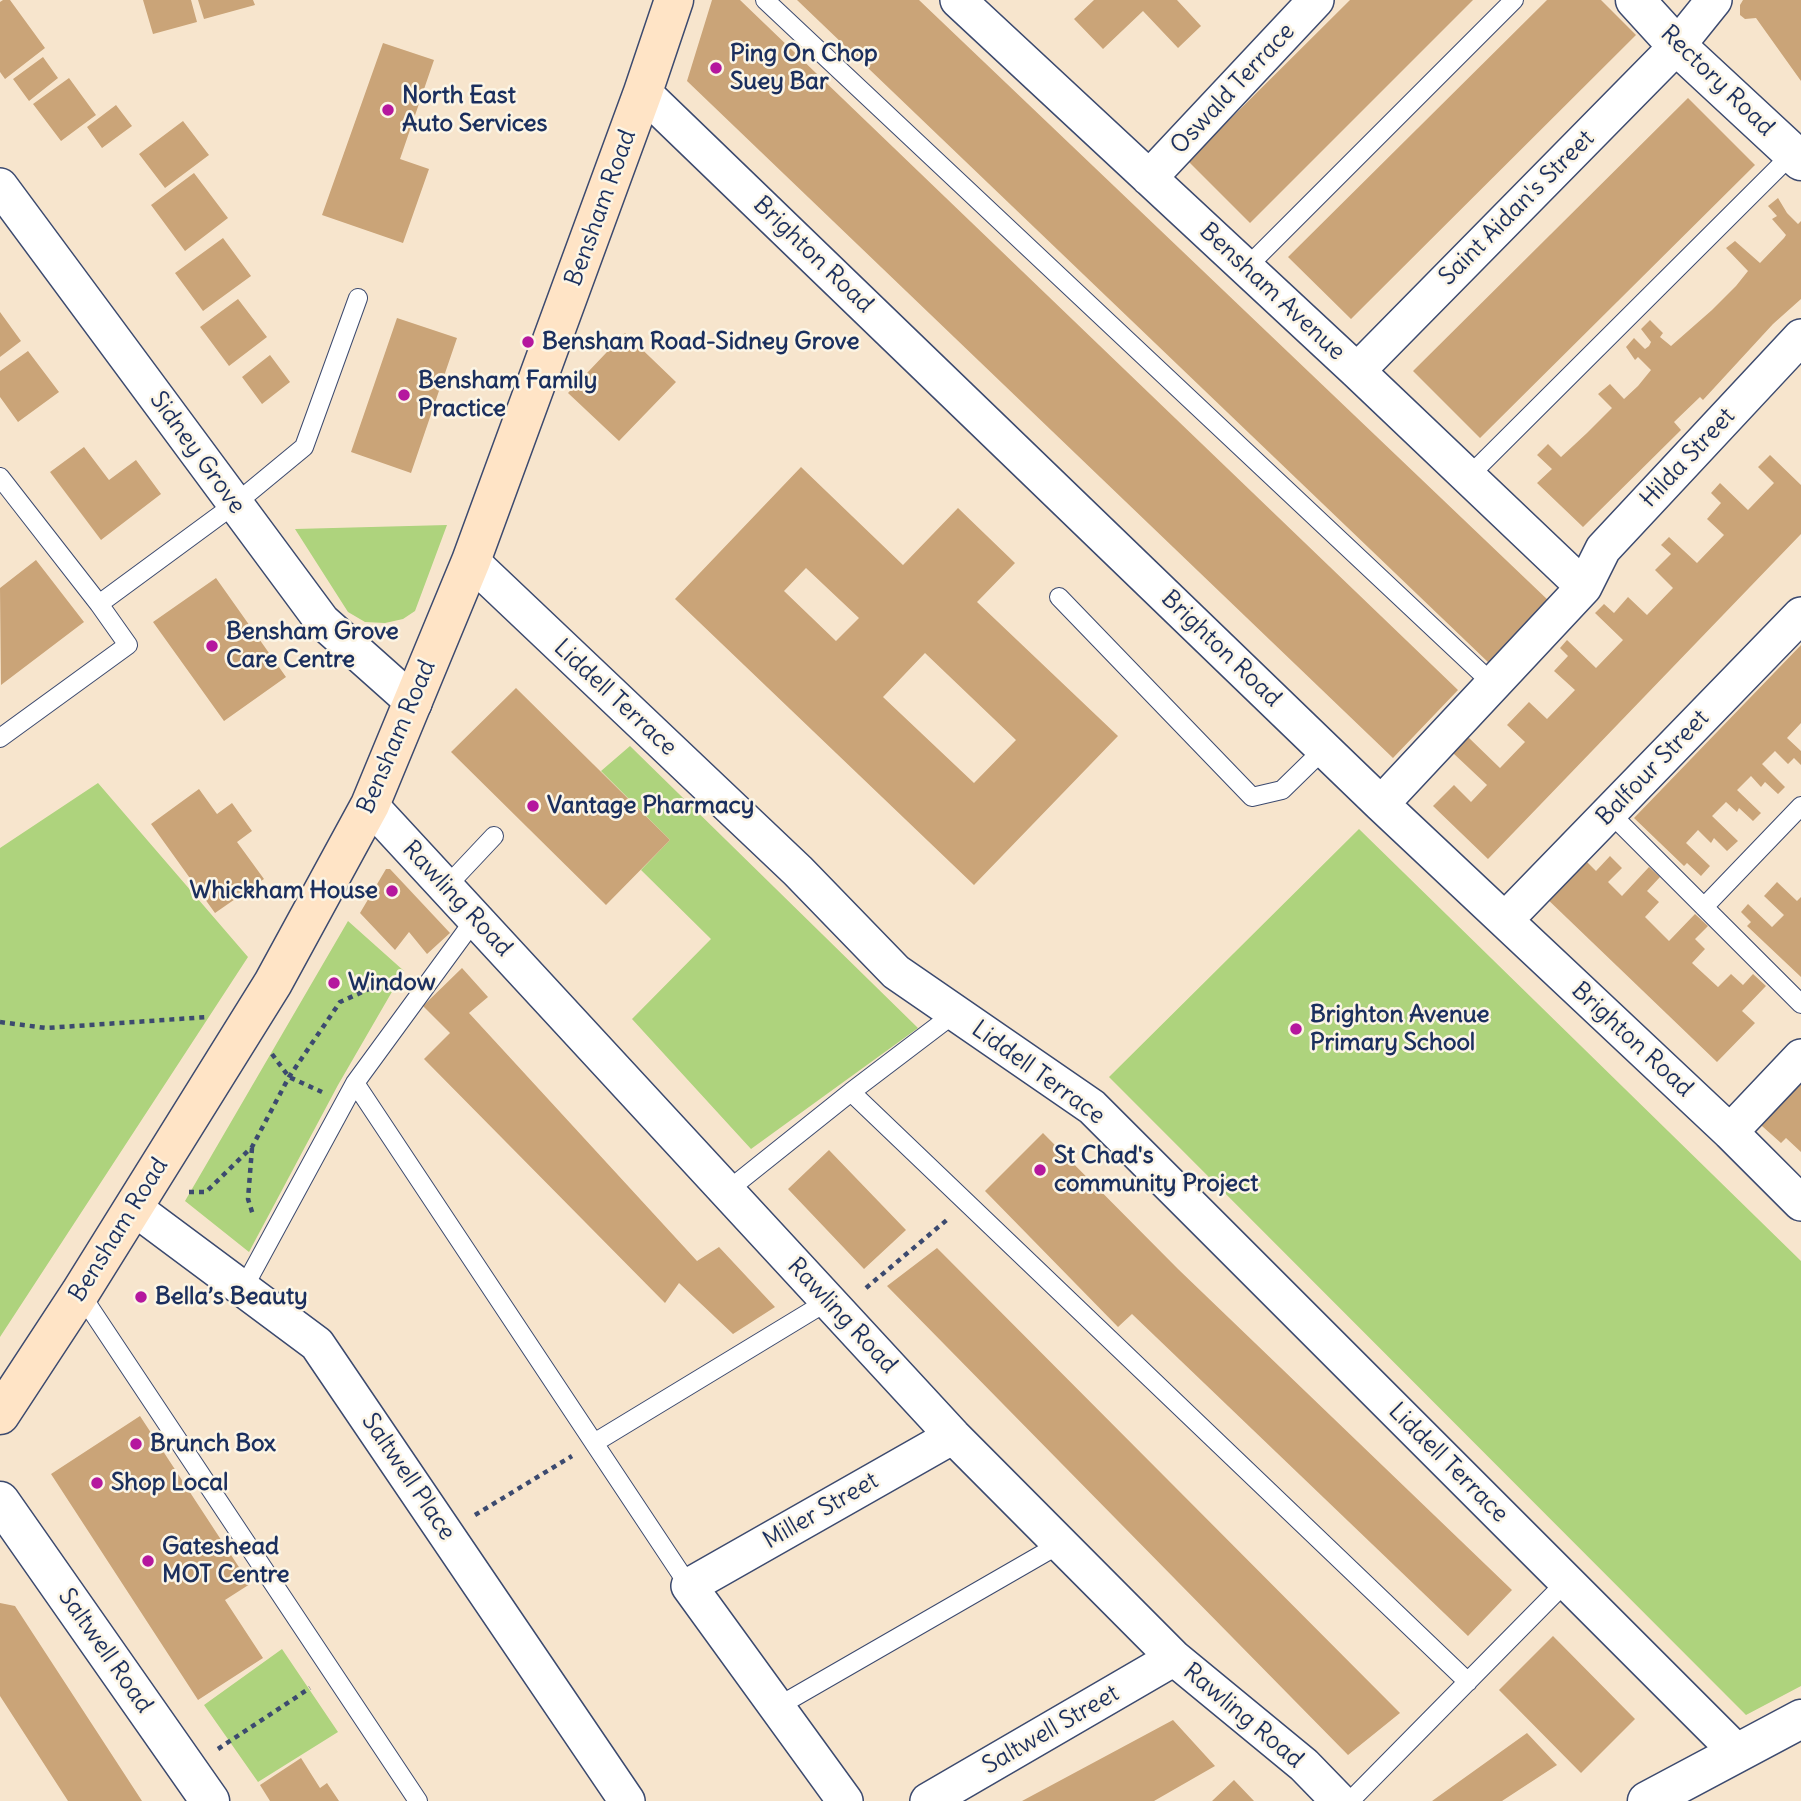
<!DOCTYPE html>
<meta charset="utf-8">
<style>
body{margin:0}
canvas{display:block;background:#f7e5cd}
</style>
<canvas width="1801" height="1801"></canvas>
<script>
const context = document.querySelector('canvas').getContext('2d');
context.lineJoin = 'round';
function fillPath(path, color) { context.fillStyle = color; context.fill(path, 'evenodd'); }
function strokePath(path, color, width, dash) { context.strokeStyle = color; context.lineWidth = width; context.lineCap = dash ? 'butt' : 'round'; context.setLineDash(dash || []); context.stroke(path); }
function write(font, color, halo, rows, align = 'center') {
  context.font = font + ' Delius,sans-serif'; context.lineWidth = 5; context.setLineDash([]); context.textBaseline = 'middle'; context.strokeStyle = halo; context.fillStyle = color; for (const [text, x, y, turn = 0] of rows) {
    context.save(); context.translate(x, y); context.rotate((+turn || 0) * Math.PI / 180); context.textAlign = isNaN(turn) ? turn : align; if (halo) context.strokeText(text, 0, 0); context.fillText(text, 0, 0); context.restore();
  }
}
fillPath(new Path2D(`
 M447,525L415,611L403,619L385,623L365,622L348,612L295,529Z
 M630,746L918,1028L751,1149L632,1019L711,939L641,870L670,840L601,771Z
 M98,783L248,957L0,1337V848Z
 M1359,829L1801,1261V1686L1746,1715L1109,1077Z
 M348,921L404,971L338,1085L249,1252L185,1201Z
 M282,1649L338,1732L258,1782L204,1705Z`), '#aed37d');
fillPath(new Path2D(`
 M3,0H10L45,48L5,79L0,72V2Z
 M143,0H191L197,22L153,34Z
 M198,0H253L255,5L204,19Z
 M712,0H740L1458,690L1393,758L687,81Z
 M797,0H919L1550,602L1490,664Z
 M1094,0H1177L1201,26L1178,48L1143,11L1103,49L1074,19Z
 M1350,0H1473L1250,223L1188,161Z
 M1547,0H1601L1636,35L1351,319L1288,257Z
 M1743,0H1801V81L1756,18L1745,19L1740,15V5Z
 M383,43L434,60L400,159L429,169L403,243L322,215Z
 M43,57L58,78L29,101L13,79Z
 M69,78L96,115L61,141L33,104Z
 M1688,98L1755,165L1480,438L1413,371Z
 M116,105L132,126L102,148L87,127Z
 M183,121L209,155L165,188L139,154Z
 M194,173L228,218L185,251L151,205Z
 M1778,198L1787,213L1798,224L1801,221V299L1773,324L1703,400L1700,397L1674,422L1681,430L1583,527L1537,483L1552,469L1537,455L1548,444L1561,457L1587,433L1612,408L1598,394L1610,384L1624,399L1638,386L1651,370L1638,357L1635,360L1626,347L1634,338L1645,349L1649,346L1651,342L1641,329L1650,320L1663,333L1660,337L1671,346L1712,310L1736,286L1748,271L1726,248L1735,241L1760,263L1784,238L1786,235L1772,219L1777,216L1768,206Z
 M223,238L251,276L203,311L175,273Z
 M238,299L267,337L229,366L200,327Z
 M0,312L21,341L0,357Z
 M397,318L457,338L411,473L351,452Z
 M625,333L676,382L619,441L568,393Z
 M28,351L59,392L18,422L0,397V371Z
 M270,355L290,382L262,404L242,377Z
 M84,447L109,480L136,460L161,494L101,540L50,472Z
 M1770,455L1801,485V534L1488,859L1433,806L1454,785L1471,802L1487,785L1453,753L1468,737L1500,768L1525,742L1507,725L1529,702L1547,719L1575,690L1554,671L1568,656L1560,648L1567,640L1596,668L1623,640L1595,613L1604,604L1614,613L1628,597L1647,615L1673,588L1655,570L1671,554L1661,545L1669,537L1697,563L1724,535L1707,519L1721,503L1711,493L1720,483L1748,510L1774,483L1758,467Z
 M801,467L903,565L958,508L1015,563L977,602L1118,736L974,885L675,599ZM806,568L859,618L836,641L784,591ZM925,653L1016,740L974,783L883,697Z
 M36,560L84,622L1,685L0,588Z
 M216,578L286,677L224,721L153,622Z
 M1801,645V723L1787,738L1801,751V765L1794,758L1788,764L1775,751L1762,764L1785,787L1778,794L1765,782L1761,787L1751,776L1737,790L1761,813L1753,821L1739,808L1737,812L1726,802L1712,816L1738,841L1727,851L1714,838L1711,843L1698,830L1686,843L1710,866L1701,876L1687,863L1684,866L1634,818Z
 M516,688L670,840L606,905L451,752Z
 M199,789L217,814L232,803L252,831L237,842L264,879L215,913L151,824Z
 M1580,855L1596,871L1610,856L1622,868L1608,882L1622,896L1649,867L1660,877L1647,891L1659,902L1645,917L1669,941L1695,914L1708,926L1695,939L1705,949L1692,963L1718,987L1731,974L1743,985L1753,974L1766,986L1742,1011L1755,1023L1717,1062L1542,894Z
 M386,869H390L450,933L427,954L409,932L395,950L360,913Z
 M1777,882L1797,901L1801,897V977L1747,926L1751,922L1741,912L1748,904L1772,927L1784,915L1764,896Z
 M462,968L488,997L469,1013L697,1261L719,1247L775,1307L733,1334L679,1283L665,1303L424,1059L450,1033L423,1006Z
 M1801,1071V1152L1786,1138L1781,1143L1753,1118Z
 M1043,1133L1178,1269L1512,1590L1468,1636L1132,1314L1118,1327L985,1191Z
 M829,1150L906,1230L864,1269L788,1189Z
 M937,1248L1400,1713L1348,1755L887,1286Z
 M140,1416L250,1584L225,1600L263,1658L198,1700L51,1474Z
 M0,1603L15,1606L142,1801H68L0,1696Z
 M1553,1636L1635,1719L1581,1773L1499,1690Z
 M1173,1720L1215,1766L1154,1801H1022Z
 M1527,1733L1557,1765L1502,1801H1432Z
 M301,1758L320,1788L327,1783L339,1801H270L260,1785Z
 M1234,1780L1254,1801H1212Z`), '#caa478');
const service = new Path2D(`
 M765,0L1493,684
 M1246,268L1514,0
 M0,477L99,604
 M1468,477L1793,153
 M1059,597L1252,797L1282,790L1324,749
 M0,738L128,645L99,604L235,504L304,447L358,298
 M1610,813L1801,1004
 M446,887L494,836
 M1704,907L1801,806
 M355,1083L689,1586
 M851,1092L1468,1682
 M727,1191L851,1092L955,1013
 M243,1289L355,1083L475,919
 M80,1293L418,1801
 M594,1443L828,1301
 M777,1707L1060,1544
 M1350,1801L1566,1582`);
const minor = new Path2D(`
 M958,0L1357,371L1584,587
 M643,92L1381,804L1730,1132L1801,1203
 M1149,178L1316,0
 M0,186L322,621L414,703
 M1357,371L1677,46L1714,0
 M471,561L798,871L896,972L1092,1107L1737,1752
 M1381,804L1584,587L1603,549L1801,337
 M370,805L953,1436L1174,1658L1304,1765L1339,1801
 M1505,920L1801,615
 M1730,1132L1801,1057
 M133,1207L317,1344L627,1801
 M845,1801L689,1586L953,1436
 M928,1801L1174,1658`);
const tertiary = new Path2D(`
 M1635,0L1677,46L1801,161
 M0,1501L210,1801
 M1647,1801L1801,1719`);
const secondary = new Path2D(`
 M0,1415L80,1293L273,983L370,805L471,561L643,92L674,0`);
strokePath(service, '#3c4a6f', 20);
strokePath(minor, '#3c4a6f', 38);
strokePath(tertiary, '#3c4a6f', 41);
strokePath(secondary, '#3c4a6f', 41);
strokePath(new Path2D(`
 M0,1022L46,1028L208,1017
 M272,1054L289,1077L322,1092
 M252,1148L248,1199L253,1215
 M189,1192H206L252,1147L289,1077L340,1002L378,985
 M866,1288L948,1219
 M475,1515L572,1456
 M218,1749L310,1688`), '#3c4a6f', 4.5, [5, 5]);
strokePath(service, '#fff', 18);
strokePath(minor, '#fff', 35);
strokePath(tertiary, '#fff', 38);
strokePath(secondary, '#ffe4c6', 38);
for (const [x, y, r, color] of [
 [716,68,7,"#b5179e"],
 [388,110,7,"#b5179e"],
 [528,342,7,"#b5179e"],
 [404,395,7,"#b5179e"],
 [212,646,7,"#b5179e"],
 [533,806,7,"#b5179e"],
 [392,891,7,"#b5179e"],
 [334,983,7,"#b5179e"],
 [1296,1029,7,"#b5179e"],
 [1040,1170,7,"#b5179e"],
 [141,1297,7,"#b5179e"],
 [136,1444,7,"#b5179e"],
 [97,1483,7,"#b5179e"],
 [148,1561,7,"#b5179e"]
]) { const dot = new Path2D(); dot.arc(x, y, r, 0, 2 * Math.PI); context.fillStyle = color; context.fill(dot); strokePath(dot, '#fcf5e5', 2.5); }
write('bold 24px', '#1b2f5e', '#fcf5e5', [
 ["Ping On Chop",730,54],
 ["Suey Bar",730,82],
 ["North East",402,96],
 ["Auto Services",402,124],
 ["Bensham Road-Sidney Grove",542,342],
 ["Bensham Family",418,381],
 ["Practice",418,409],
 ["Bensham Grove",226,632],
 ["Care Centre",226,660],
 ["Vantage Pharmacy",547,806],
 ["Whickham House",378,891,"right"],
 ["Window",348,983],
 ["Brighton Avenue",1310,1015],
 ["Primary School",1310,1043],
 ["St Chad's",1054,1156],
 ["community Project",1054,1184],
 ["Bella’s Beauty",155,1297],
 ["Brunch Box",150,1444],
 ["Shop Local",111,1483],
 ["Gateshead",162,1547],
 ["MOT Centre",162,1575]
], 'left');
write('24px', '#1b2f5e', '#fcf5e5', [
 ["Rectory Road",1717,81,44],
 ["Oswald Terrace",1233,89,-47],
 ["Bensham Road",601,208,-70],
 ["Saint Aidan's Street",1517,208,-45],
 ["Brighton Road",813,255,44],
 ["Bensham Avenue",1272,292,43],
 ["Sidney Grove",197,453,54],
 ["Hilda Street",1688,458,-47],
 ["Brighton Road",1221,649,44],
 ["Liddell Terrace",615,698,43],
 ["Bensham Road",397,737,-67],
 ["Balfour Street",1653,768,-46],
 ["Rawling Road",457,899,47],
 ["Brighton Road",1632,1040,43],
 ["Liddell Terrace",1038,1073,36],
 ["Bensham Road",119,1230,-58],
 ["Rawling Road",842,1316,47],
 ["Liddell Terrace",1448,1463,45],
 ["Saltwell Place",408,1477,56],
 ["Miller Street",821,1511,-30],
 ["Saltwell Road",105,1651,55],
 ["Rawling Road",1243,1716,40],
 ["Saltwell Street",1051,1730,-30]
]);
</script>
